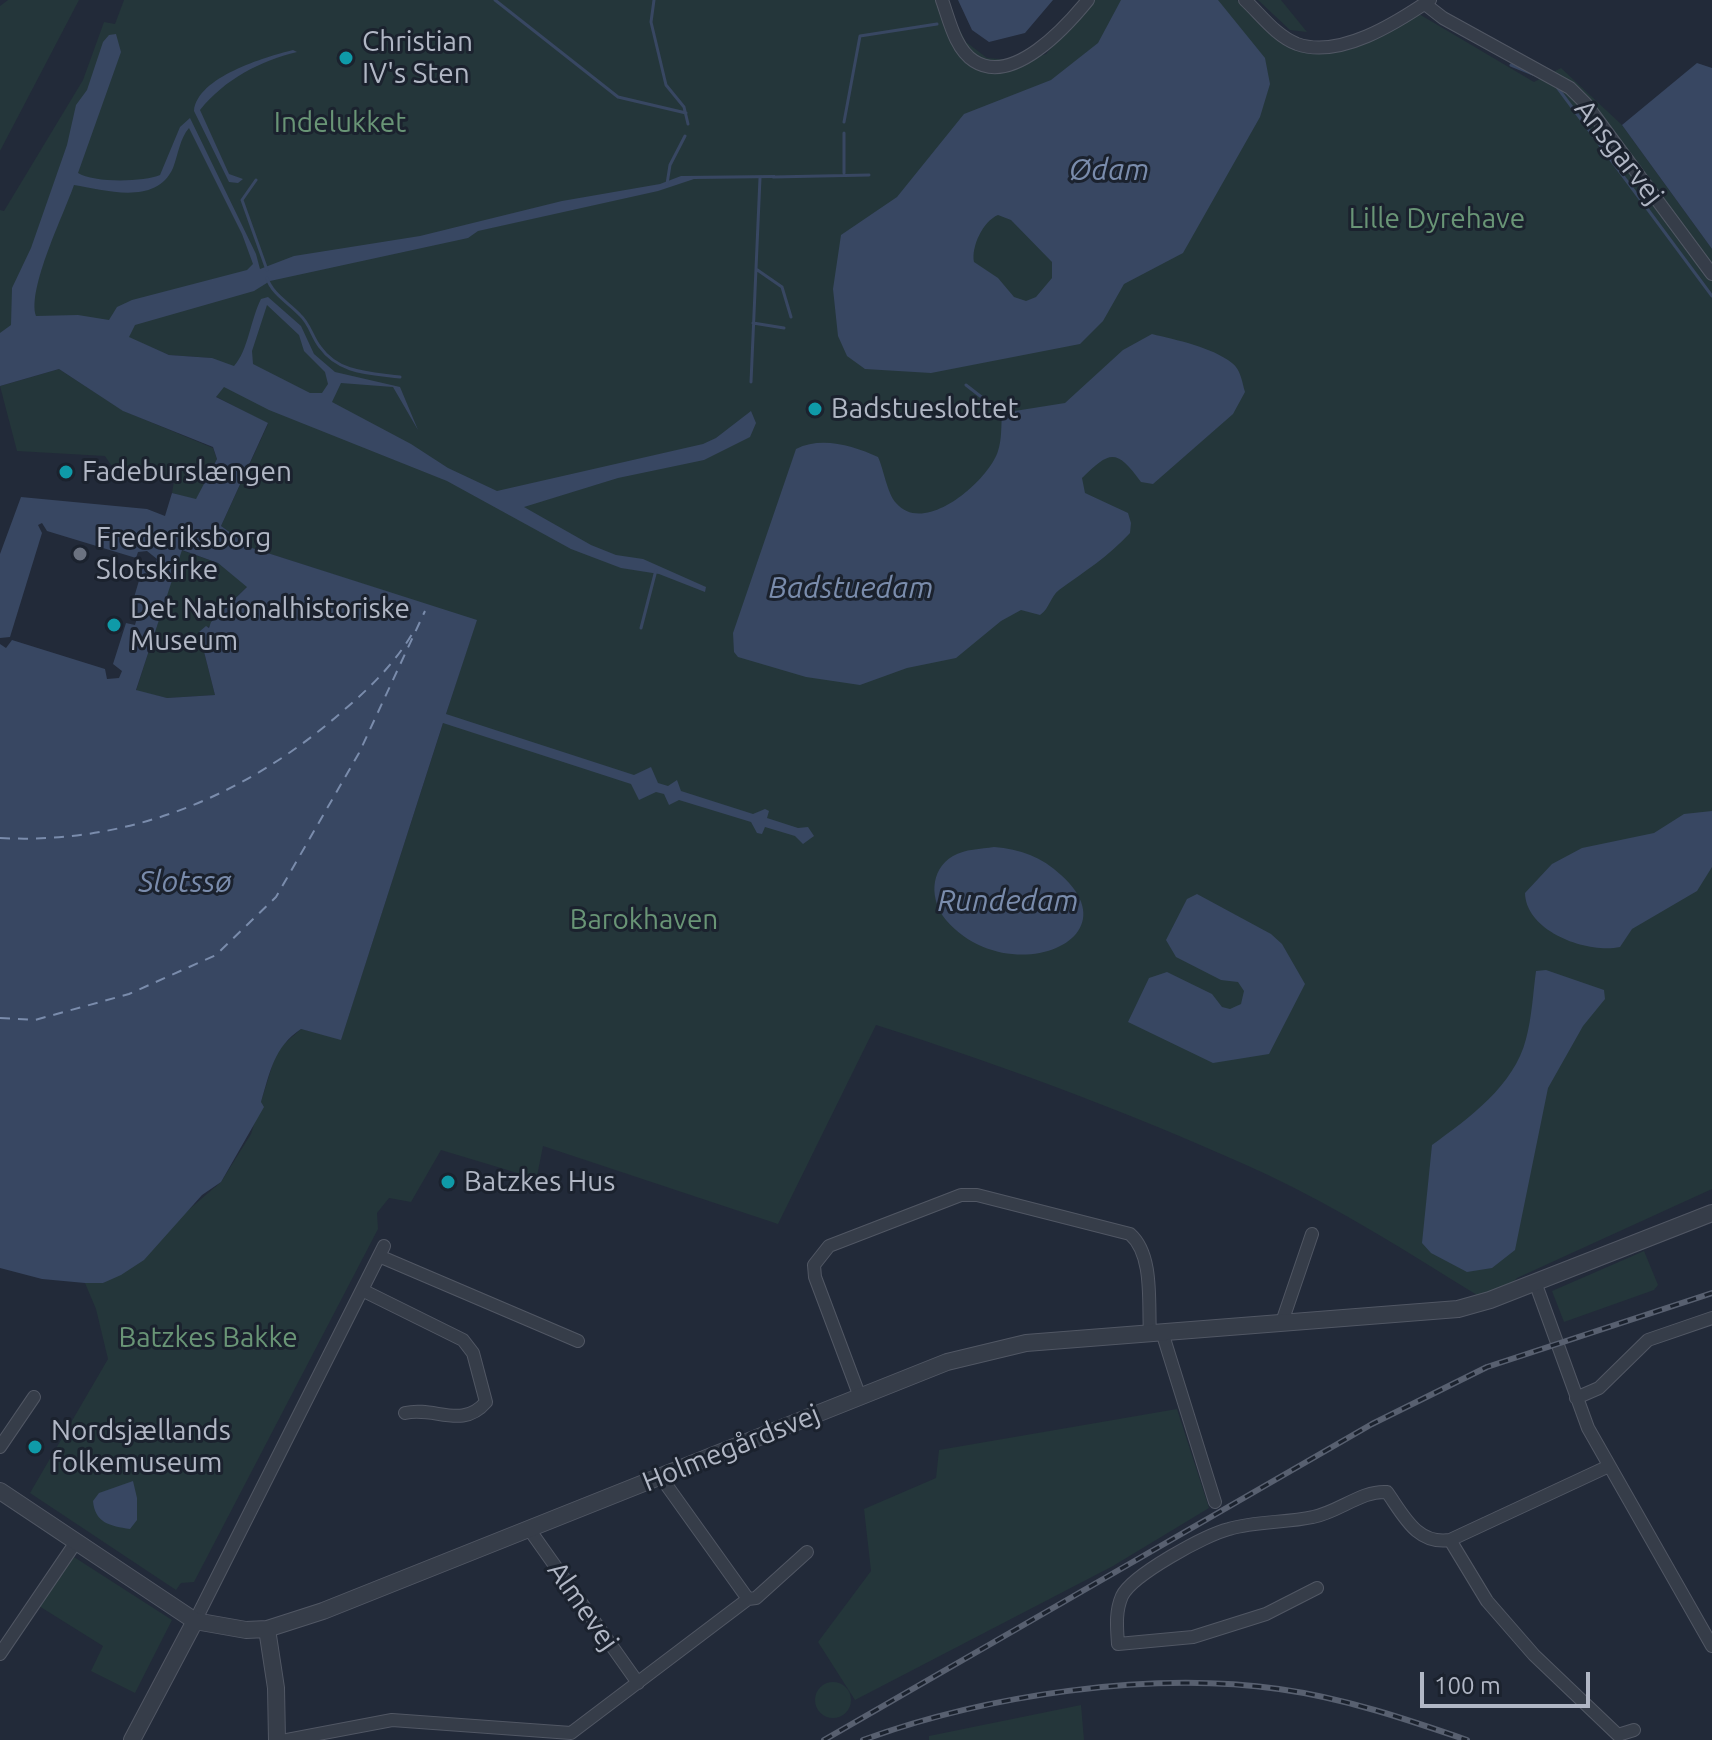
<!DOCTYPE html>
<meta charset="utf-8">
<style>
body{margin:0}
#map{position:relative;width:1712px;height:1740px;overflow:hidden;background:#222a39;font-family:Ubuntu,sans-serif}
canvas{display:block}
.scale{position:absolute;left:1420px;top:1672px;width:170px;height:36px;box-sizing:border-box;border:4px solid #b1b7c5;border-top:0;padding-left:10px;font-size:24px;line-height:28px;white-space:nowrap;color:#b1b7c5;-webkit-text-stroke:6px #1b222e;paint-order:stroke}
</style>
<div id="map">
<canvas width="1712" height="1740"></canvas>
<div class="scale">100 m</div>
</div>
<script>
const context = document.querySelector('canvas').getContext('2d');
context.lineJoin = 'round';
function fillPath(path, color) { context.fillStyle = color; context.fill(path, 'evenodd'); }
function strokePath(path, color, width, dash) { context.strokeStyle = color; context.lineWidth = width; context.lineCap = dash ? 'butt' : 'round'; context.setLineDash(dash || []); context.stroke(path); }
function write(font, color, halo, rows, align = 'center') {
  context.font = font + ' Ubuntu,sans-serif'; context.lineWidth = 6; context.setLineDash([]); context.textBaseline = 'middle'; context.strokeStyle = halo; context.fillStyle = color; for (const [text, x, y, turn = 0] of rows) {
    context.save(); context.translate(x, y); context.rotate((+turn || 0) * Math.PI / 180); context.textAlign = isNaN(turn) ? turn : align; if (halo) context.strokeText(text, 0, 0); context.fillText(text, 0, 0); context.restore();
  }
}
fillPath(new Path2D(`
 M8,0H79L0,151V6Z
 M124,0H945L966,42L987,58L1026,61L1046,54L1094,0H1237C1250,13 1262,29 1276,39C1324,74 1376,37 1419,14L1534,82L1561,68L1622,125L1712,249V1189L1517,1278L1510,1286L1477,1295C1407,1252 1342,1210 1268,1175C1140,1116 1010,1068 876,1025L778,1224L543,1146L537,1176L534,1178L441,1150L411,1202L389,1198L377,1213L378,1229L194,1582L181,1583L176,1590L30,1493L108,1359L96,1309L85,1283H103L221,1182L251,1134L277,1050L301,1029L341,1039L476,621L252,548L221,526L268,424L215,396L212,358L169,355L129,338L0,333V210L4,211L83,80L104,22L115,24Z
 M1258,0H1281L1307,32L1290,30Z
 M59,369L124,411L213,448L217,459L196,500L172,493L174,481L163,472L111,465L105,456L17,451L0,386Z
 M181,550L218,563L248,586L211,621L213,624L199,632L215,695L167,698L136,691Z
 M1644,1251L1658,1285L1654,1290L1564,1322L1552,1291Z
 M1177,1409L1209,1508L1113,1566L855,1700L818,1642L871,1571L864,1509L936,1478L939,1450Z
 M74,1557L172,1620L135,1693L91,1671L103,1646L39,1606Z
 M815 1700a18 18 0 1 1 36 0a18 18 0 1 1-36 0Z
 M1081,1705L1084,1740H929V1736Z`), '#24363a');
fillPath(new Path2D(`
 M958,0H1053L1025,33L989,42L972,30Z
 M1121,0H1218L1265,58L1270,84L1260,117L1183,253L1124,284L1103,321L1080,344L931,373L865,369L847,356L838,336L833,289L841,235L897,197L964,114L1051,80L1098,43ZM998,215L1011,220L1052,262V278L1036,297L1026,301L1014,297L998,278L974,262C971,247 983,221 998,215Z
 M116,34L121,52L78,173C93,183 144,182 160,175L180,127L190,118L256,254L260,269L294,256L420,236L562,201L660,184L681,176L775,175V178L694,179L658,191L478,231L468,238L270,281L254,291L135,325L129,337L169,355L212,358L234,366C248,351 251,318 261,299L268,297L301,326L314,354L335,372L400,387L418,430L393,387L341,383L332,402L411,444L448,468L497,491L703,444L716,438L751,411L756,423L750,437L704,460L618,478L524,507L591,545L616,555L643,559L706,587L705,592L659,574L621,568L571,549L447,481L269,410L224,387L216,397L268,423L221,526L252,548L477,620L446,714L634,775L651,767L658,783L668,786L677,780L681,791L753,814L765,809L769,811L767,818L798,828L808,827L814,836L803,844L795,836L765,827L762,834L757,833L751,822L679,800L669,805L664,794L656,792L639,800L631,784L443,723L341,1040L301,1029C274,1047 270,1072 261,1102L264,1107L221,1182L202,1195L144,1260L121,1275L103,1283H85L42,1279L0,1268V644L6,648L12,640L105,669L107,679L119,678L122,671L113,664L126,623L135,625L138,614L130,611L143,567L155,566L157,559L147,551L138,552L136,558L47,531L42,523L38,525L42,533L10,637L0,638V554L21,497L147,509L165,516L172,493L196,499L217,459L213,447L123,411L59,369L0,386V333L11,325L12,288L31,248L67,145L76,105L87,90L103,42L109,35ZM189,128L242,234L253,264L247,270L132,300L117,307L109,320L78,315L36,316C27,289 64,214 74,185C105,190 156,206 173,168C178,155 180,138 189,128ZM267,305L299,335L304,351L325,372L328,384L322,393H310L253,364L252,351ZM182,550L218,563L247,587L211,622L209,628L206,626L199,632L215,695L167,698L136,690Z
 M293,50L297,52C260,61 225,79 200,110L229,174L243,179L238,183L229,182L194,111C197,77 265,57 293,50Z
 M1697,63L1712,68V249L1622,125Z
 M1152,334C1176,340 1212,347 1232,363C1241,370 1242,382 1245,392L1233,414L1153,484L1141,482C1116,448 1110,451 1082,478L1085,493L1128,513L1131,523L1130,533C1109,556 1084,572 1059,590C1050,597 1050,608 1040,615L1021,610L1001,621L956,658L907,668L860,685L806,677L738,657L734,652L733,633L796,449C822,436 853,446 878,457C884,470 887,493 896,503C925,537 989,480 998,451C1002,439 1001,426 1002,413L1065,403L1123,350Z
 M1712,811V867L1697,891L1632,929L1620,947C1588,954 1526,932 1525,893L1552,864L1582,848L1654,833L1684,814Z
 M994,847C1020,849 1042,857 1061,875C1135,941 1007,991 946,920C930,901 929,870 953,856C965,849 981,849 994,847Z
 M1197,894L1271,934L1282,944L1305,984L1269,1054L1213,1063L1128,1022L1149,978L1167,972L1212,994L1222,1007L1230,1009L1241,1004L1244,991L1238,982L1221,980L1176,957L1166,940L1187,899Z
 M1546,970L1604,990L1605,999L1583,1026L1548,1088L1515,1250L1492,1268L1467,1272L1431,1253L1422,1243L1432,1145C1469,1118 1514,1086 1526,1039C1532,1017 1533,993 1536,971Z
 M133,1481L137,1498V1520L130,1529C110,1526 95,1523 93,1501L99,1493Z`), '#384762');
strokePath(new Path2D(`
 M495,0L618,97L686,113
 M654,0L651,22L666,85L684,107L688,124
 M1511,65L1533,74
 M1557,87L1712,296
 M844,122L860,36L937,24
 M844,173V133
 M773,177L869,175
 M256,180L242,200L267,270
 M667,184L670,165L685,136
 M756,269L782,287L791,317
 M267,278C272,294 289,303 300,315C310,324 312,337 320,347C339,374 371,373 400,377
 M753,323L784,328
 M751,382L760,178
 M966,385L1002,413
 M641,628L656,570`), '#384762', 3);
strokePath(new Path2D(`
 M0,838C129,845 248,795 344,710C372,686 397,661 415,629
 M0,1018L35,1020L129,994L216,955L276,897L359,753L425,611`), '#7a8cac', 2, [10, 8]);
const minor = new Path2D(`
 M942,0C949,19 955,49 974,61C1013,86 1066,27 1088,0
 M1245,0C1261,15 1276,36 1297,44C1340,59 1396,23 1430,0
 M1425,4L1443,18L1570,88L1586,104L1712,274
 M379,1256L578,1341
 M1535,1282L1588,1428L1712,1646
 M362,1290L463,1340L473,1353L486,1402C462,1430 435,1406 405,1413
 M1282,1322L1312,1234
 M1162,1332L1215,1502
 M860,1397L815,1277L814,1265L829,1246L961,1195H977L1130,1234C1154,1255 1148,1303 1150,1333
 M1576,1398L1599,1388L1648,1340L1712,1318
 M0,1447L34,1397
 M529,1529L638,1683
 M1450,1540L1487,1601L1534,1655L1618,1735L1634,1730
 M1317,1588L1266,1614L1193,1637L1118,1644C1117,1628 1115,1612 1122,1596C1132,1575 1205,1535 1229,1529C1256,1521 1286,1523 1313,1517C1339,1512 1362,1490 1387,1492C1404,1516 1417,1545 1450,1540L1609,1466
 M748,1599L756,1598L807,1552
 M195,1621L384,1246
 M0,1654L76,1542
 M287,1740L392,1720L571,1733L748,1599L660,1476`);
const tertiary = new Path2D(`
 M0,1491L195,1621L246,1630L267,1629L323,1611L947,1362L1026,1343L1458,1309L1490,1300L1712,1213
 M267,1629L276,1688L277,1740
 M132,1740L195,1621`);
strokePath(minor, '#515764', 14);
strokePath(tertiary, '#515764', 18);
strokePath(minor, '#363d49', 12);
strokePath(tertiary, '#363d49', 16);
const rail = new Path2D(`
 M824,1740L1372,1424L1487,1367L1712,1293
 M863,1740C986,1695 1149,1671 1279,1689C1344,1698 1406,1719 1467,1740`);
strokePath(rail, '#586070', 6);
strokePath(rail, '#1b222e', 3, [9]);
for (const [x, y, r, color] of [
 [346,58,8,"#0f9aa8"],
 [815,409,8,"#0f9aa8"],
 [66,472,8,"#0f9aa8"],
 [80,554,8,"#6b7280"],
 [114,625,8,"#0f9aa8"],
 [448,1182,8,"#0f9aa8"],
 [35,1447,8,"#0f9aa8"]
]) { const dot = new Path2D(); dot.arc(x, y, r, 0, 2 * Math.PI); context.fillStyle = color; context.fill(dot); strokePath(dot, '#1b222e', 3); }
write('28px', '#b1b7c5', '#1b222e', [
 ["Christian",362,42],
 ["IV's Sten",362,74],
 ["Badstueslottet",831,409],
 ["Fadeburslængen",82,472],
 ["Frederiksborg",96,538],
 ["Slotskirke",96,570],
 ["Det Nationalhistoriske",130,609],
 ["Museum",130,641],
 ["Batzkes Hus",464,1182],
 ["Nordsjællands",51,1431],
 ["folkemuseum",51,1463]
], 'left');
write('28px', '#699576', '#1b222e', [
 ["Indelukket",340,123],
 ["Lille Dyrehave",1437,219],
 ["Barokhaven",644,920],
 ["Batzkes Bakke",208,1338]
]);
write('28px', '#b1b7c5', '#1b222e', [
 ["Ansgarvej",1619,152,52],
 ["Holmegårdsvej",731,1448,-22],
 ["Almevej",583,1606,55]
]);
write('italic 30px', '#7a8cac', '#1b222e', [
 ["Ødam",1109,170],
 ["Badstuedam",851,588],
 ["Slotssø",185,882],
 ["Rundedam",1008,901]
]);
</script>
